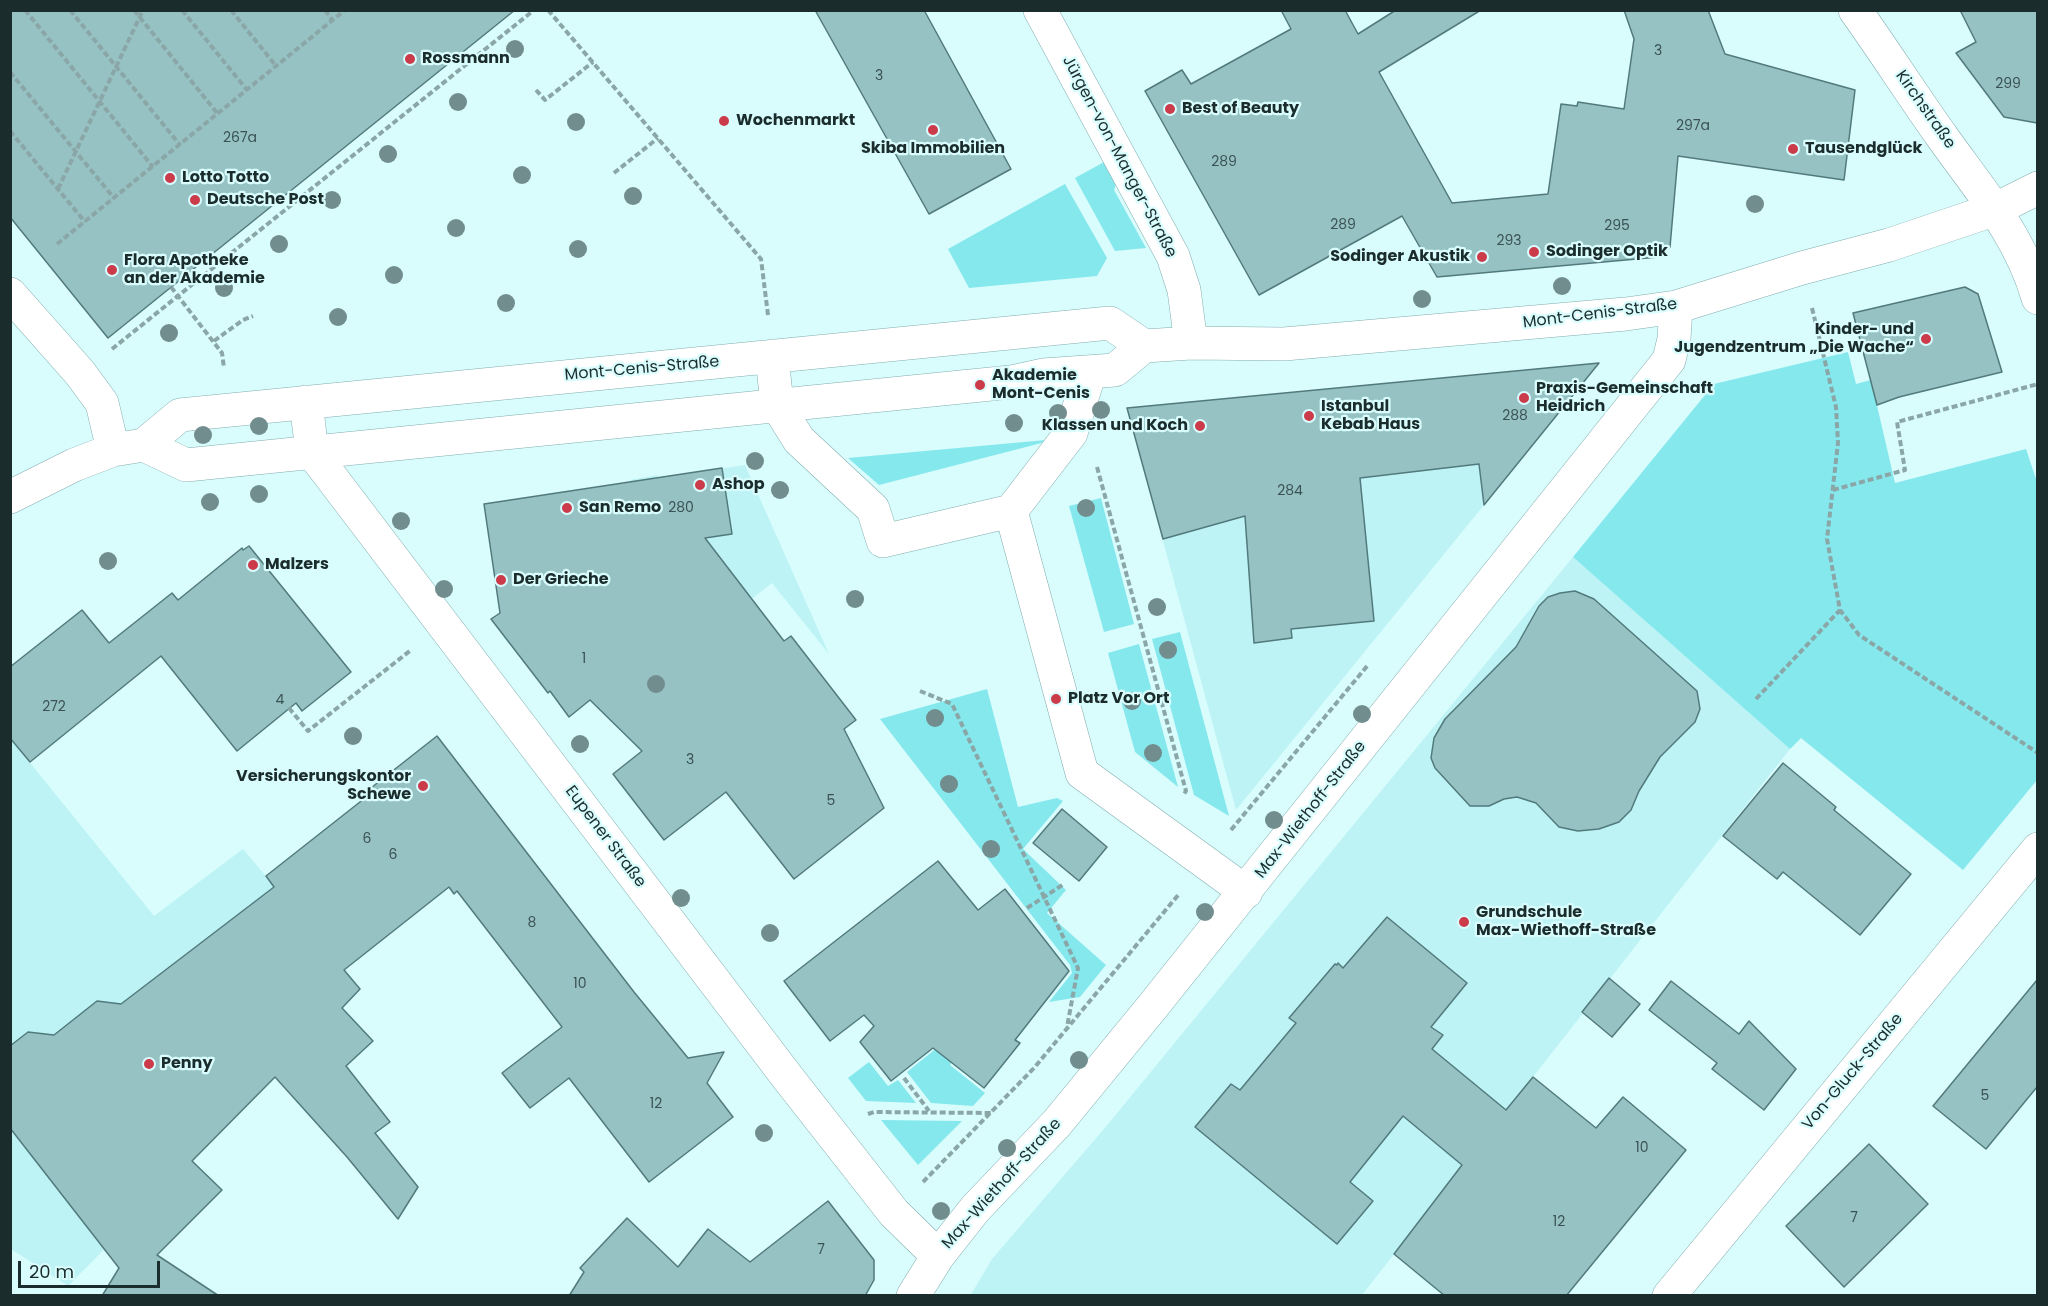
<!DOCTYPE html>
<meta charset="utf-8">
<style>
body{margin:0}
#map{position:relative;width:2048px;height:1306px;overflow:hidden;background:#d9fcfd;font-family:Poppins,sans-serif}
canvas{display:block}
.frame{position:absolute;inset:0;border:12px solid #1b2c2d;pointer-events:none}
.scale{position:absolute;left:18px;top:1261px;width:142px;height:27px;box-sizing:border-box;border:3px solid #1b2c2d;border-top:0;padding-left:8px;font-size:18px;line-height:21px;white-space:nowrap;color:#1b2c2d;-webkit-text-stroke:4px #d9fcfd;paint-order:stroke}
</style>
<div id="map">
<canvas width="2048" height="1306"></canvas>
<div class="frame"></div>
<div class="scale">20 m</div>
</div>
<script>
const context = document.querySelector('canvas').getContext('2d');
context.lineJoin = 'round';
function fillPath(path, color) { context.fillStyle = color; context.fill(path, 'evenodd'); }
function strokePath(path, color, width, dash) { context.strokeStyle = color; context.lineWidth = width; context.lineCap = dash ? 'butt' : 'round'; context.setLineDash(dash || []); context.stroke(path); }
function write(font, color, halo, rows, align = 'center') {
  context.font = font + ' Poppins,sans-serif'; context.lineWidth = 4.5; context.setLineDash([]); context.textBaseline = 'middle'; context.strokeStyle = halo; context.fillStyle = color; for (const [text, x, y, turn = 0] of rows) {
    context.save(); context.translate(x, y); context.rotate((+turn || 0) * Math.PI / 180); context.textAlign = isNaN(turn) ? turn : align; if (halo) context.strokeText(text, 0, 0); context.fillText(text, 0, 0); context.restore();
  }
}
fillPath(new Path2D(`
 M1581,365L1588,377L1236,810L1127,408Z
 M745,465L829,654L772,583L717,626L578,590L509,644L491,619L500,613L484,504L630,482V480L657,475L658,478Z
 M1573,557L1790,749L1362,1295L970,1296L992,1259L1104,1129Z
 M10,738L154,916L243,849L361,989L68,1286L11,1249Z`), '#bdf3f5');
fillPath(new Path2D(`
 M1106,161L1117,181L1114,190L1146,248L1115,251L1075,178Z
 M1065,184L1107,258L1097,276L969,288L948,249Z
 M1848,352L1856,384L1871,380L1895,483L2026,449L2038,485L2037,780L1963,870L1801,738L1790,749L1573,557L1714,384Z
 M1057,439L879,485L848,458Z
 M1101,498L1134,624L1104,632L1069,506Z
 M1180,632L1229,816L1194,795L1152,639Z
 M1139,644L1178,787L1135,752L1108,653Z
 M987,689L1018,807L1057,798L1063,801L1023,849L1066,890L1047,913L1106,965L1080,997L1049,1002L1072,973L1070,965L880,719Z
 M943,1043L954,1057L950,1065L985,1093L973,1106L931,1103L907,1072Z
 M869,1062L888,1086L898,1080L916,1103L866,1101L848,1078Z
 M881,1120L962,1121L918,1165Z`), '#85e8ed');
const building = new Path2D(`
 M10,10H515L108,338L10,217Z
 M815,10H924L1011,169L929,214Z
 M1281,10H1345L1358,34L1396,10H1481L1379,72L1452,203L1548,194L1561,104L1577,106L1578,102L1624,109L1634,39L1624,10H1708L1725,54L1855,90L1844,180L1678,156L1670,247L1659,257L1437,277L1402,216L1259,295L1145,91L1182,70L1191,84L1291,29Z
 M1960,10H2037V123L2004,117L1956,53L1976,42Z
 M1965,287L1978,294L2002,372L1899,397L1877,405L1853,313Z
 M1599,363L1484,505L1479,464L1360,478L1374,621L1291,629L1292,638L1254,643L1245,516L1163,539L1127,408Z
 M722,468L732,534L705,538L784,641L791,636L856,720L844,729L884,808L794,879L726,792L664,840L613,774L642,751L590,700L569,717L550,691L548,693L491,619L500,613L484,504Z
 M249,546L351,672L302,711L296,703L237,751L161,656L30,762L10,738V667L82,610L109,643L172,593L178,600L242,548L243,550Z
 M1575,591L1594,599L1697,691L1700,709L1695,722L1660,757L1639,791L1631,810L1619,822L1599,829L1578,831L1559,827L1536,803L1517,797L1504,799L1489,806H1470L1435,768L1431,758L1434,738L1445,719L1516,647L1539,606L1548,597L1560,593Z
 M437,736L634,992L688,1058L724,1052L707,1083L733,1117L649,1182L569,1078L530,1108L502,1073L562,1027L457,891L454,894L449,887L344,970L360,989L342,1008L373,1041L346,1066L390,1122L375,1133L418,1187L398,1219L347,1157L275,1077L192,1161L222,1190L157,1255L219,1296H102L119,1268L10,1128V1046L28,1032L54,1035L97,1001L121,1004L274,887L266,876L365,798L362,795Z
 M1783,763L1836,807L1834,810L1911,874L1860,935L1783,872L1777,879L1723,836Z
 M1062,809L1107,847L1079,881L1033,843Z
 M938,861L978,910L1005,889L1069,971L1015,1040L1020,1043L984,1088L933,1048L891,1081L860,1042L874,1026L864,1015L830,1041L784,981Z
 M1387,917L1467,983L1431,1027L1443,1035L1432,1049L1506,1110L1533,1077L1596,1128L1623,1097L1686,1150L1566,1296H1445L1394,1254L1462,1165L1403,1116L1350,1182L1373,1201L1337,1244L1195,1127L1231,1084L1240,1090L1296,1023L1289,1018L1335,964L1337,965L1338,963L1343,968Z
 M1609,978L1640,1004L1612,1037L1582,1012Z
 M2037,980V1087L1986,1149L1933,1106Z
 M1671,981L1739,1034L1749,1021L1796,1069L1764,1110L1712,1069L1717,1063L1649,1010Z
 M1869,1144L1928,1204L1844,1287L1786,1226Z
 M828,1201L874,1260V1280L865,1296H569L584,1272L580,1268L627,1218L678,1267L708,1229L750,1262Z`);
fillPath(building, '#97c2c4');
strokePath(building, '#527a7c', 1.5);
const minor = new Path2D(`
 M1040,10L1173,256L1184,290L1191,343
 M1855,10C1885,52 1913,96 1943,138C1980,190 2020,235 2038,298
 M10,294L80,373L102,403L113,450
 M772,356L777,405L799,440L873,509L883,541L1011,511L1082,773L1246,892
 M306,402L312,452L788,1078L894,1213L938,1256
 M144,445L186,465L1011,382L1043,375L1115,370L1144,346
 M10,497L74,465L113,450L144,445L180,415L1110,323L1144,346L1191,343L1284,344L1626,314L1676,307L1802,268L1889,245L1996,209L2038,188
 M1011,511L1071,433L1090,372
 M913,1296L938,1256L975,1209L1057,1123L1153,1006L1669,360L1674,339L1676,307
 M1669,1296L2038,849`);
strokePath(minor, '#83adaf', 34);
strokePath(new Path2D(`
 M25,10L153,167
 M70,10L180,145
 M134,10L217,113
 M182,10L247,90
 M231,10L276,66
 M325,10L332,20
 M548,10L761,259L768,315
 M10,72L114,198
 M536,90L545,100L593,62
 M10,131L85,222
 M614,173L658,138
 M58,189L143,10
 M57,244L345,10
 M171,287L222,353L224,368
 M1812,308L1836,407L1838,443L1827,539L1840,610L1859,635L2038,753
 M214,341L243,320L253,316
 M112,349L534,10
 M1097,467L1186,791L1184,794
 M1833,490L1905,470L1897,422L2038,384
 M920,691L952,704L1078,968L1067,1027
 M1756,699L1840,610
 M289,708L308,731L411,650
 M1231,830L1368,665
 M1027,908L1064,884
 M904,1078L929,1111
 M868,1114L874,1112L991,1113
 M923,1182L1034,1068L1179,894`), '#8aa6a7', 4, [6, 3]);
strokePath(minor, '#fff', 33);
context.fillStyle = '#728d8e';
for (const [x, y] of [
 [515,49],
 [458,102],
 [576,122],
 [388,154],
 [522,175],
 [633,196],
 [332,200],
 [1755,204],
 [456,228],
 [279,244],
 [578,249],
 [394,275],
 [1562,286],
 [224,288],
 [1422,299],
 [506,303],
 [338,317],
 [169,333],
 [1101,410],
 [1058,413],
 [1014,423],
 [259,426],
 [203,435],
 [755,461],
 [780,490],
 [259,494],
 [210,502],
 [1086,508],
 [401,521],
 [108,561],
 [444,589],
 [855,599],
 [1157,607],
 [1168,650],
 [656,684],
 [1132,701],
 [1362,714],
 [935,718],
 [353,736],
 [580,744],
 [1153,753],
 [949,784],
 [1274,820],
 [991,849],
 [681,898],
 [1205,912],
 [770,933],
 [1079,1060],
 [764,1133],
 [1007,1148],
 [941,1211]
]) { context.beginPath(); context.arc(x, y, 9, 0, 2 * Math.PI); context.fill(); }
for (const [x, y, r, color] of [
 [410,59,6,"#cb3b49"],
 [1170,109,6,"#cb3b49"],
 [724,121,6,"#cb3b49"],
 [933,130,6,"#cb3b49"],
 [1793,149,6,"#cb3b49"],
 [170,178,6,"#cb3b49"],
 [195,200,6,"#cb3b49"],
 [1534,252,6,"#cb3b49"],
 [1482,257,6,"#cb3b49"],
 [112,270,6,"#cb3b49"],
 [1926,339,6,"#cb3b49"],
 [980,385,6,"#cb3b49"],
 [1524,398,6,"#cb3b49"],
 [1309,416,6,"#cb3b49"],
 [1200,426,6,"#cb3b49"],
 [700,485,6,"#cb3b49"],
 [567,508,6,"#cb3b49"],
 [253,565,6,"#cb3b49"],
 [501,580,6,"#cb3b49"],
 [1056,699,6,"#cb3b49"],
 [423,786,6,"#cb3b49"],
 [1464,922,6,"#cb3b49"],
 [149,1064,6,"#cb3b49"]
]) { const dot = new Path2D(); dot.arc(x, y, r, 0, 2 * Math.PI); context.fillStyle = color; context.fill(dot); strokePath(dot, '#d9fcfd', 2); }
write('14px', '#3a5253', null, [
 ["3",1658,51],
 ["3",879,76],
 ["299",2008,84],
 ["297a",1693,126],
 ["267a",240,138],
 ["289",1224,162],
 ["289",1343,225],
 ["295",1617,226],
 ["293",1509,241],
 ["288",1515,416],
 ["284",1290,491],
 ["280",681,508],
 ["1",584,659],
 ["4",280,700],
 ["272",54,707],
 ["3",690,760],
 ["5",831,801],
 ["6",367,839],
 ["6",393,855],
 ["8",532,923],
 ["10",580,984],
 ["5",1985,1096],
 ["12",656,1104],
 ["10",1642,1148],
 ["7",1854,1218],
 ["12",1559,1222],
 ["7",821,1250]
]);
write('bold 16px', '#1b2c2d', '#d9fcfd', [
 ["Rossmann",422,59],
 ["Best of Beauty",1182,109],
 ["Wochenmarkt",736,121],
 ["Skiba Immobilien",933,149,"center"],
 ["Tausendglück",1805,149],
 ["Lotto Totto",182,178],
 ["Deutsche Post",207,200],
 ["Sodinger Optik",1546,252],
 ["Sodinger Akustik",1470,257,"right"],
 ["Flora Apotheke",124,261],
 ["an der Akademie",124,279],
 ["Kinder- und",1914,330,"right"],
 ["Jugendzentrum „Die Wache“",1914,348,"right"],
 ["Akademie",992,376],
 ["Mont-Cenis",992,394],
 ["Praxis-Gemeinschaft",1536,389],
 ["Heidrich",1536,407],
 ["Istanbul",1321,407],
 ["Kebab Haus",1321,425],
 ["Klassen und Koch",1188,426,"right"],
 ["Ashop",712,485],
 ["San Remo",579,508],
 ["Malzers",265,565],
 ["Der Grieche",513,580],
 ["Platz Vor Ort",1068,699],
 ["Versicherungskontor",411,777,"right"],
 ["Schewe",411,795,"right"],
 ["Grundschule",1476,913],
 ["Max-Wiethoff-Straße",1476,931],
 ["Penny",161,1064]
], 'left');
write('16px', '#1b2c2d', '#d9fcfd', [
 ["Kirchstraße",1925,110,55],
 ["Jürgen-von-Manger-Straße",1119,157,62],
 ["Mont-Cenis-Straße",1600,314,-7],
 ["Mont-Cenis-Straße",642,369,-5],
 ["Max-Wiethoff-Straße",1311,810,-52],
 ["Eupener Straße",605,837,53],
 ["Von-Gluck-Straße",1853,1072,-50],
 ["Max-Wiethoff-Straße",1002,1184,-48]
]);
</script>
